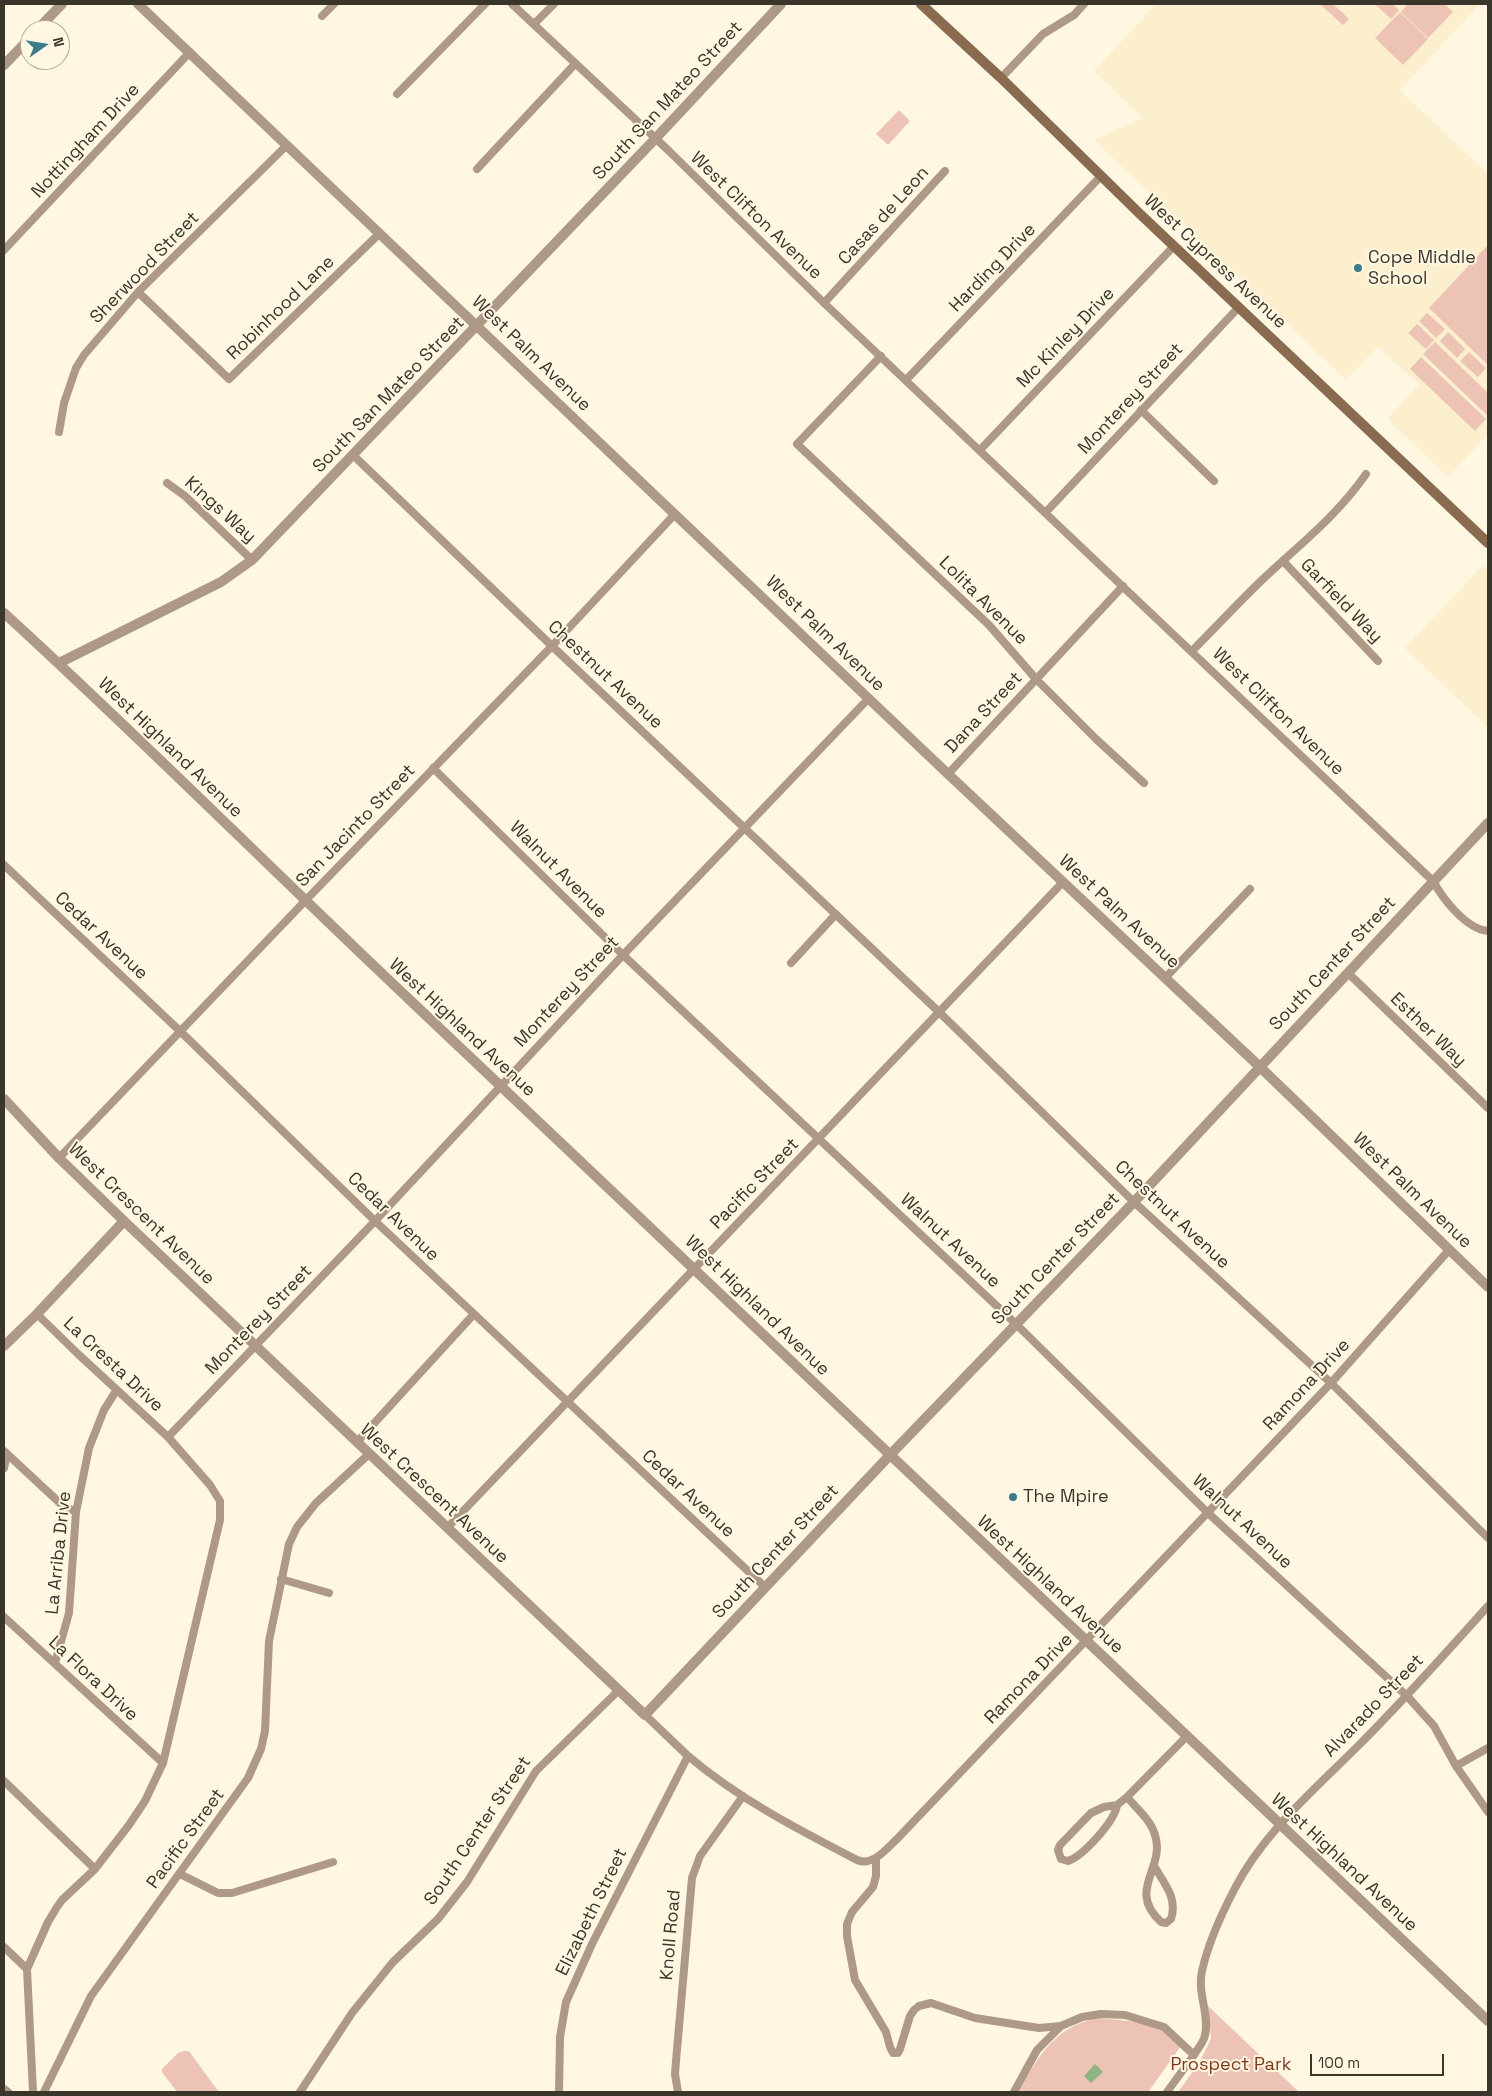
<!DOCTYPE html>
<style>
body{margin:0}
#map{position:relative;width:1492px;height:2096px;overflow:hidden;background:#fff7e2;font-family:"Space Grotesk",sans-serif}
canvas{display:block}
.frame{position:absolute;inset:0;border:5px solid #3a362c;pointer-events:none}
.north{position:absolute;left:20px;top:20px;width:50px;height:50px;box-sizing:border-box;background:#fff7e2;border:1px solid #b0aa99;border-radius:50%;rotate:77deg;font-size:14px;font-weight:700;line-height:20px;text-align:center;color:#3a362c}
.north::after{content:'';display:block;margin:auto;width:18px;height:22px;background:#397d8b;clip-path:polygon(50% 0,100% 100%,50% 72%,0 100%)}
.scale{position:absolute;left:1310px;top:2054px;width:134px;height:22px;box-sizing:border-box;border:2px solid #3a362c;border-top:0;padding-left:6px;font-size:15px;line-height:18px;white-space:nowrap;color:#3a362c;-webkit-text-stroke:4px #fff7e2;paint-order:stroke}
</style>
<div id="map">
<canvas width="1492" height="2096"></canvas>
<div class="frame"></div>
<div class="north">N</div>
<div class="scale">100 m</div>
</div>
<script>
const context = document.querySelector('canvas').getContext('2d');
context.lineJoin = 'round';
function fillPath(path, color) { context.fillStyle = color; context.fill(path, 'evenodd'); }
function strokePath(path, color, width, dash) { context.strokeStyle = color; context.lineWidth = width; context.lineCap = dash ? 'butt' : 'round'; context.setLineDash(dash || []); context.stroke(path); }
function write(font, color, halo, rows, align = 'center') {
  context.font = font + ' "Space Grotesk",sans-serif'; context.lineWidth = 4; context.setLineDash([]); context.textBaseline = 'middle'; context.strokeStyle = halo; context.fillStyle = color; for (const [text, x, y, turn = 0] of rows) {
    context.save(); context.translate(x, y); context.rotate((+turn || 0) * Math.PI / 180); context.textAlign = isNaN(turn) ? turn : align; if (halo) context.strokeText(text, 0, 0); context.fillText(text, 0, 0); context.restore();
  }
}
fillPath(new Path2D(`
 M1156,4H1480L1400,90L1488,174V434L1448,477L1387,419L1419,385L1378,347L1346,380L1094,140L1142,118L1094,71Z
 M1483,565L1488,570V728L1405,648Z`), '#fcefcd');
fillPath(new Path2D(`
 M1320,4H1333L1349,19L1343,25Z
 M1375,4H1393L1399,10L1391,19Z
 M1408,4H1444L1453,12L1428,38L1401,12Z
 M1400,12L1428,39L1403,65L1375,38Z
 M899,110L910,121L888,145L876,134Z
 M1488,245V365L1429,308Z
 M1427,313L1445,329L1436,338L1419,321Z
 M1417,324L1434,340L1426,349L1408,333Z
 M1448,332L1465,349L1457,358L1440,341Z
 M1435,342L1488,393V416L1423,354Z
 M1469,352L1486,368L1478,377L1460,361Z
 M1421,357L1486,419L1475,431L1410,369Z
 M1208,2006L1299,2092H1178L1199,2063L1211,2039Z
 M1099,2018L1138,2022L1164,2030L1181,2046L1148,2092H1019C1038,2056 1056,2025 1099,2018Z
 M184,2051H189L218,2091L217,2092H177L162,2072V2069L178,2053Z`), '#ecc3b5');
fillPath(new Path2D(`
 M1095,2064L1103,2072L1091,2083L1084,2076Z`), '#8db483');
strokePath(new Path2D(`
 M512,4L669,151L824,303L1433,881C1443,899 1466,929 1488,931
 M322,16L334,4
 M534,24L554,4
 M1001,78L1043,34L1074,15L1084,4
 M397,94L485,4
 M477,169L575,64
 M4,250L190,52
 M138,292L229,379L380,233
 M824,303L945,171
 M881,356L797,444L989,625L1036,679L1096,739L1144,783
 M906,380L1101,176
 M1141,410L1214,481
 M59,432L64,403L76,368L84,355L138,292L287,145
 M980,450L1174,246
 M354,456L552,646L939,1012L1134,1202L1331,1383L1488,1538
 M167,483L185,496L252,560
 M1046,512L1239,307
 M1283,561L1378,661
 M1192,651C1215,628 1238,603 1262,580C1298,546 1337,516 1366,474
 M433,768L623,955L1016,1324L1208,1513L1407,1696L1434,1726L1456,1766L1488,1812
 M948,774L1123,586
 M4,865L181,1032L375,1221L765,1587
 M791,963L836,914
 M1348,973L1488,1108
 M1166,977L1250,889
 M59,1158L305,901L552,646L675,514
 M37,1314L78,1354L168,1437
 M357,1442L474,1314
 M4,1451L62,1505L76,1512
 M4,1468L7,1455
 M447,1528L1063,882
 M281,1579L329,1593
 M4,1617L163,1763
 M55,1663L69,1613L76,1512L89,1448L104,1410L116,1391
 M645,1715C659,1728 673,1742 687,1755C737,1798 799,1830 857,1860C873,1867 887,1848 897,1839L1331,1383L1449,1250
 M1456,1766L1488,1748
 M4,1781L95,1869
 M1127,1797C1137,1809 1151,1820 1155,1835C1166,1868 1126,1890 1161,1922L1166,1923L1171,1919C1178,1898 1164,1883 1154,1866
 M1117,1805C1115,1821 1083,1856 1068,1861L1061,1859L1058,1850L1060,1845L1091,1813L1104,1807L1117,1805L1127,1797L1186,1737
 M876,1858V1876L873,1887L852,1912L847,1924V1936L855,1980L886,2032L890,2047L893,2053H898L900,2049L910,2016L914,2010L919,2006L931,2003L975,2018L1039,2028L1061,2026L1082,2017L1101,2014L1125,2015L1164,2027L1194,2055C1198,2048 1204,2042 1205,2035C1210,2016 1197,1993 1202,1971C1208,1944 1221,1915 1234,1890C1263,1833 1314,1790 1359,1745C1404,1700 1446,1653 1488,1606
 M180,1874L218,1893H232L333,1862
 M4,1947L27,1969
 M4,2089L8,2092
 M33,2092L27,1969L48,1922L57,1907L62,1900L95,1869L129,1825L145,1801L163,1763L220,1520V1501L210,1485L168,1437L375,1221L623,955L869,698
 M44,2092L91,1996L248,1778L261,1749L265,1731L269,1641L289,1544L297,1527L316,1503L369,1454
 M300,2092L352,2013L393,1962L438,1919L467,1882L536,1771L618,1691
 M559,2092L560,2037L566,2002L592,1944L688,1756
 M678,2092L675,2074L676,2061L692,1878L700,1856L743,1796
 M1014,2092L1037,2050L1061,2026
 M1167,2092L1194,2055`), '#ae9986', 8);
strokePath(new Path2D(`
 M138,4L948,774L1260,1067L1488,1287
 M37,30L62,4
 M4,65L30,38
 M4,613C143,740 276,874 413,1003C771,1343 1129,1683 1488,2021
 M59,663L221,582L252,560L655,139L781,4
 M4,1099L59,1158L124,1221L645,1715L890,1455L1134,1202L1488,823
 M4,1346L37,1314L124,1221`), '#ae9986', 10);
strokePath(new Path2D(`
 M921,4L1001,78L1140,214L1488,543`), '#896c50', 10);
for (const [x, y, r, color] of [
 [1358,268,5,"#397d8b"],
 [1013,1497,5,"#397d8b"]
]) { const dot = new Path2D(); dot.arc(x, y, r, 0, 2 * Math.PI); context.fillStyle = color; context.fill(dot); strokePath(dot, '#fff7e2', 2); }
write('18px', '#3a362c', '#fff7e2', [
 ["South San Mateo Street",668,101,-47],
 ["Nottingham Drive",86,141,-47],
 ["West Clifton Avenue",756,216,44],
 ["Casas de Leon",884,216,-48],
 ["West Cypress Avenue",1215,262,43],
 ["Sherwood Street",145,268,-46],
 ["Harding Drive",993,268,-46],
 ["Robinhood Lane",281,308,-44],
 ["Mc Kinley Drive",1066,338,-46],
 ["West Palm Avenue",531,354,44],
 ["South San Mateo Street",389,395,-46],
 ["Monterey Street",1131,399,-47],
 ["Kings Way",220,510,42],
 ["Lolita Avenue",983,601,45],
 ["Garfield Way",1341,601,46],
 ["West Palm Avenue",825,634,44],
 ["Chestnut Avenue",605,675,43],
 ["West Clifton Avenue",1278,712,44],
 ["Dana Street",984,713,-47],
 ["West Highland Avenue",170,748,44],
 ["San Jacinto Street",356,826,-46],
 ["Walnut Avenue",558,870,45],
 ["West Palm Avenue",1119,912,43],
 ["Cedar Avenue",101,936,43],
 ["South Center Street",1333,964,-47],
 ["Monterey Street",567,992,-47],
 ["West Highland Avenue",462,1028,43],
 ["Esther Way",1428,1030,44],
 ["Pacific Street",755,1184,-46],
 ["West Palm Avenue",1412,1191,44],
 ["West Crescent Avenue",141,1214,44],
 ["Chestnut Avenue",1172,1215,43],
 ["Cedar Avenue",393,1217,44],
 ["Walnut Avenue",950,1241,43],
 ["South Center Street",1056,1259,-46],
 ["West Highland Avenue",757,1306,44],
 ["Monterey Street",259,1320,-46],
 ["La Cresta Drive",113,1365,43],
 ["Ramona Drive",1307,1385,-47],
 ["West Crescent Avenue",434,1494,43],
 ["Cedar Avenue",688,1494,43],
 ["Walnut Avenue",1242,1522,43],
 ["South Center Street",776,1552,-47],
 ["La Arriba Drive",59,1553,-84],
 ["West Highland Avenue",1050,1585,43],
 ["La Flora Drive",93,1679,43],
 ["Ramona Drive",1029,1679,-46],
 ["Alvarado Street",1374,1706,-46],
 ["South Center Street",478,1831,-56],
 ["Pacific Street",186,1839,-54],
 ["West Highland Avenue",1344,1863,43],
 ["Elizabeth Street",592,1912,-64],
 ["Knoll Road",671,1935,-85]
]);
write('18px', '#3a362c', '#fff7e2', [
 ["Cope Middle",1368,258],
 ["School",1368,279],
 ["The Mpire",1023,1497]
], 'left');
write('18px', '#813619', '#fff7e2', [
 ["Prospect Park",1231,2065]
]);
</script>
